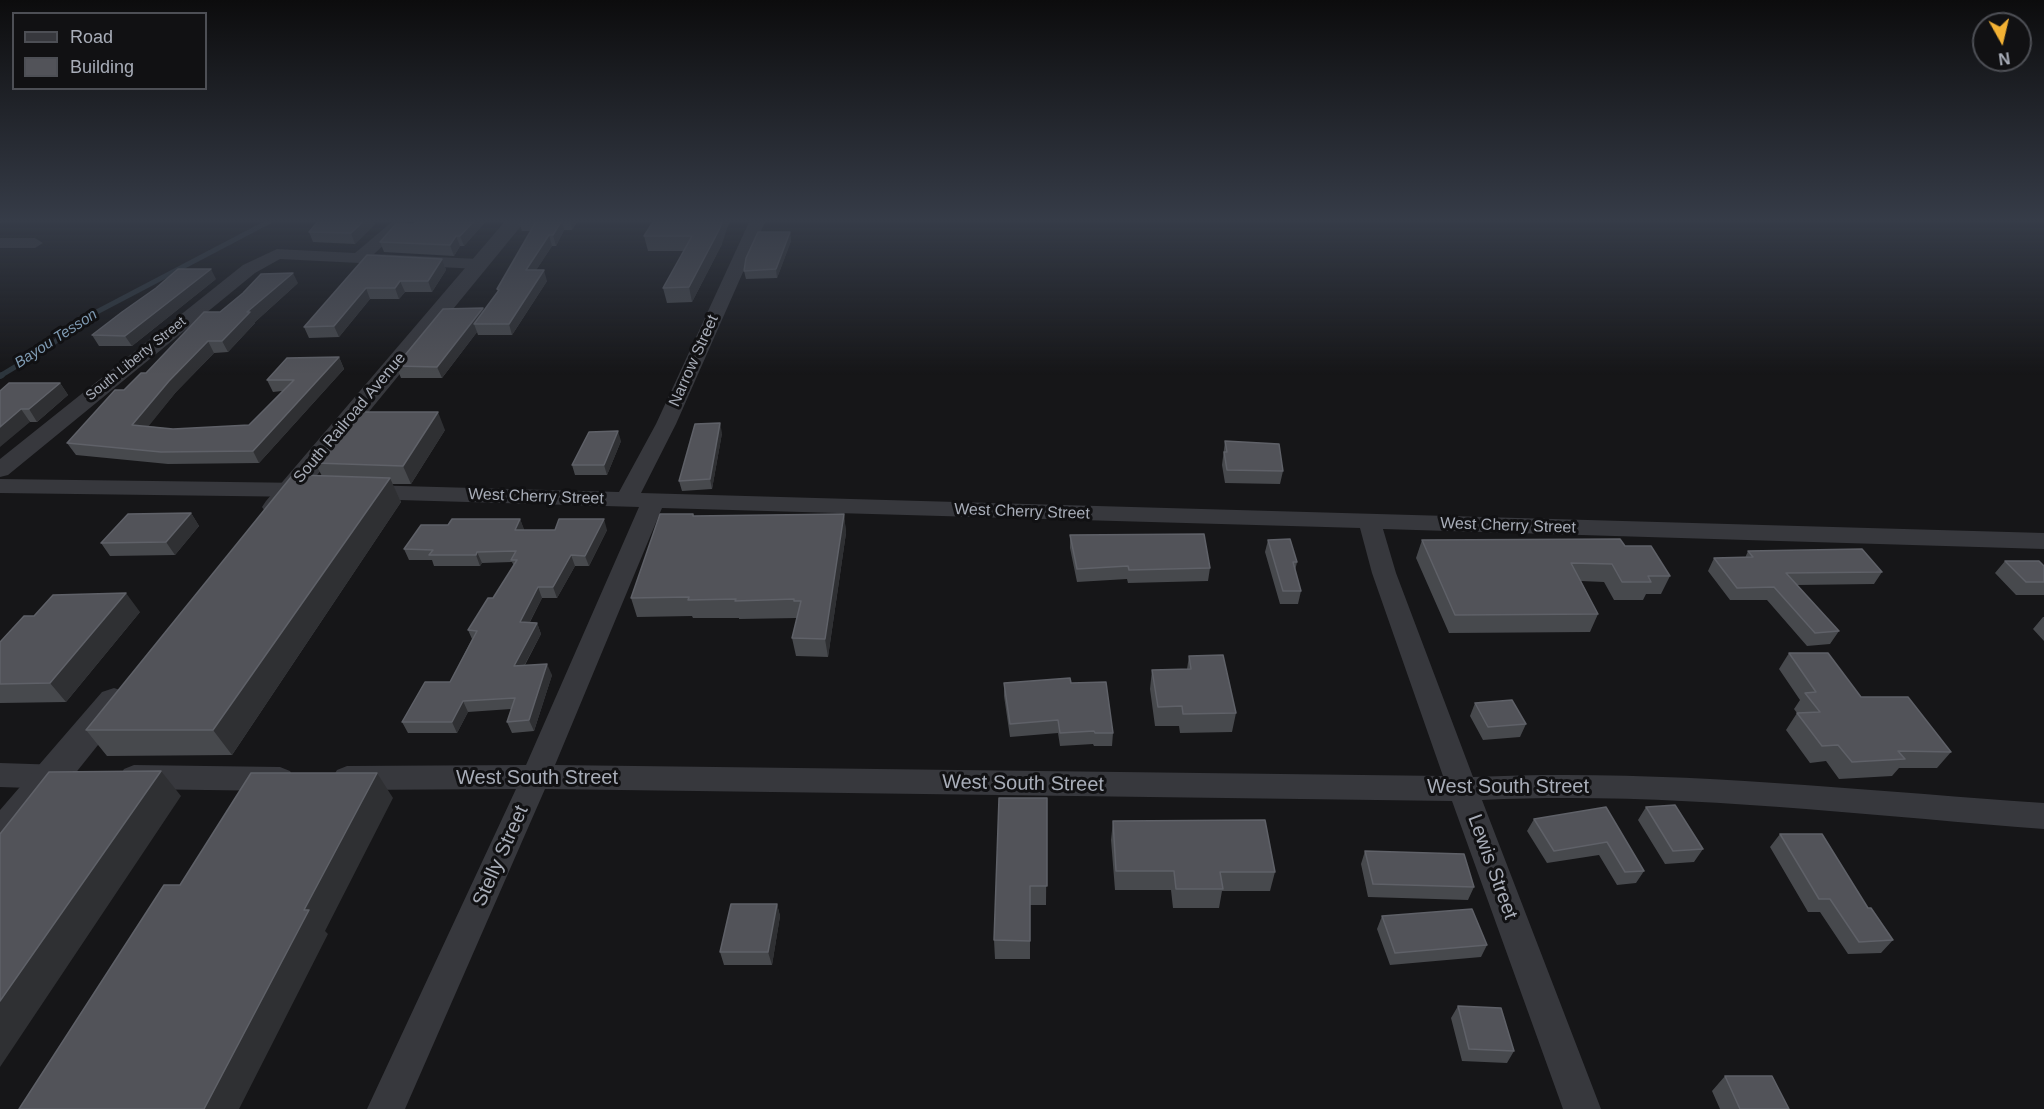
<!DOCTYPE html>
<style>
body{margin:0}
#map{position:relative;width:2044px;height:1109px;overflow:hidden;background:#161618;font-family:Helvetica,sans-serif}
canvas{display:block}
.legend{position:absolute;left:12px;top:12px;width:195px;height:78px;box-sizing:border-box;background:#111113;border:2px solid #4d4f55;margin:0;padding:8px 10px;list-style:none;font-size:18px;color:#a8adb8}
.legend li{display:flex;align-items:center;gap:12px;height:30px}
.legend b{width:30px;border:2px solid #4d4f55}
.north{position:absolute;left:1972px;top:12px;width:60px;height:60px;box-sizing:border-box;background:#111113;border:2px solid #4d4f55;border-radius:50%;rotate:172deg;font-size:16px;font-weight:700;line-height:24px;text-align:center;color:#a8adb8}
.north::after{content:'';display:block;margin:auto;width:21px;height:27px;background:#f2b134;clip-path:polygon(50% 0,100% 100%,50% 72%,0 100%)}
</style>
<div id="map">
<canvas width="2044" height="1109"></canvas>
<ul class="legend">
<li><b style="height:8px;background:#37383d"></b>Road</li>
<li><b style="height:16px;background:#525359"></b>Building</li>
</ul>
<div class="north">N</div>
</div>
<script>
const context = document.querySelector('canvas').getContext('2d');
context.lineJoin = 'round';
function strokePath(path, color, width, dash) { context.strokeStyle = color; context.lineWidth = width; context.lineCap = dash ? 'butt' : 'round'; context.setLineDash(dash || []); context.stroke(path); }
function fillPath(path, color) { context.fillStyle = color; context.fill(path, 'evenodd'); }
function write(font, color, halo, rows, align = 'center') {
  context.font = font + ' Helvetica,sans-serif'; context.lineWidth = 6; context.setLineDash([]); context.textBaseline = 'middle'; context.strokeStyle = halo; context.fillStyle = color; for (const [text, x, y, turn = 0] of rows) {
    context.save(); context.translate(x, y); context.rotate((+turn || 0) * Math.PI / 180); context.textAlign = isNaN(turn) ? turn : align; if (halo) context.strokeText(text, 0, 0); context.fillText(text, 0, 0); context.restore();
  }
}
strokePath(new Path2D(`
 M0,376L48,347L91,315L272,220`), '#2c353c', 5);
strokePath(new Path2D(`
 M0,376L2,375`), '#2c353c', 6);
fillPath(new Path2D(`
 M0,220H6L0,223Z`), '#37383d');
fillPath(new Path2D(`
 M394,220H411L374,254L479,259L487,264L479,269L280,259L255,273L8,475L0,477V459L243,265L277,249L355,253Z
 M750,220H766L676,424L641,493L2044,533V549L1383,529L1396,573L1473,777C1663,768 1854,790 2044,803V829C1858,815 1669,791 1482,800L1601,1109H1563L1452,801L545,789L405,1109H367L516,789L347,790L337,786L332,778L337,770L347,766L526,765L639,507L365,499L357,497L354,492L357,487L365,485L619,492L656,424ZM662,508L1360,528L1372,573L1443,776L555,765Z
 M0,238H35L43,243L35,248H0Z
 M0,479L307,483L315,485L318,490L315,495L307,497L0,493Z
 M0,763L61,765L71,769L76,777L71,785L61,789L0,787Z
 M134,765L280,767L290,771L295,779L290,787L280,791L134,789L124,785L119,777L124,769Z`), '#37383d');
fillPath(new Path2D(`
 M506,220H526L286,513L276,516L266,513L262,507L266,501Z
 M114,688L126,692L131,701L126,710L14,850L0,854V810L102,692Z`), '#37383d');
fillPath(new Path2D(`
 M487,220L464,246H460L454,256L384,252L380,242L414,224Z
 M518,220H578L572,230H564L556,246H552L536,270L547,281L512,335H478L477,332L442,378H401L396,366L484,311L498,291L497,289L531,231H522Z
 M654,220L722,244L692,302L667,303L663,288L684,251H648L644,236Z
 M375,224L355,244L313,242L309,232Z
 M790,232L791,241L777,278L746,279L744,271Z
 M367,255L442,259L446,270L432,292H405L399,299H370L339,337L309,338L304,327Z
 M216,279L132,346H99L92,335Z
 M298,283L255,322V323L228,352L214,353L176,392L148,426L173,429L249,425L282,391L273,392L267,380L339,357L344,369L259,463L168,464L76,455L67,443L124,390L146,373Z
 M60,383L68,395L37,422H30L0,391Z
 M445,430L411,484H392L401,502L232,755L107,756L86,730L322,476L315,463Z
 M722,433L712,489L682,491L679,481Z
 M621,441L607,475H575L572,465Z
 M1225,441L1283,471L1280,484L1225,483L1222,465Z
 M191,513L199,526L175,555L110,556L101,543Z
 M693,514L694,516L844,514L846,533L828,657L796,656L792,638L797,618L739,619V618H693L692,616L637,617L631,598Z
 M520,519L524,530H607L589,566H575L557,598H542L530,622L537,623L541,634L525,665L552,675L534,731L512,733L507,722L511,709L468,712L457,733H408L402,722L450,682L472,639L468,630L493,598L514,566L512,562L482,563L480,566H434L432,560H409L404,549L448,525Z
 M1070,535L1210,568L1208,581L1128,583L1127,579L1077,582L1070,548Z
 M1268,540L1297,562L1295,571L1301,591L1298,604H1280L1265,552Z
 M1422,540L1625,546L1670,576L1661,594H1646L1643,600H1614L1604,582L1581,581L1598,614L1590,632L1449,633L1416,558Z
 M1748,551L1882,572L1874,584L1797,585L1839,631L1830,644L1807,646L1767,600H1730L1708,571L1714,558H1745Z
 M2005,561L2044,566V595H2016L1995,573Z
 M140,612L66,702L0,703V642Z
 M2043,617H2044V641L2033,629Z
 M1789,653L1951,752L1937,768H1899L1892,776L1839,779L1826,761L1810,763L1786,730L1797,713L1794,709L1800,700L1779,669Z
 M1189,656L1236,713L1232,732L1180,733L1179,726H1155L1150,689L1152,670L1187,669Z
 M1004,683H1071L1113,733L1112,746H1094L1093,744L1060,746L1058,733L1010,737L1004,696Z
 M1475,703L1526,724L1520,737L1483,740L1470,716Z
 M1047,798L1046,905H1030V959H995L994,940Z
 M1606,807L1644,871L1636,883L1617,885L1599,855L1547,863L1527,831L1534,819Z
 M1646,807L1703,849L1694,862L1665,864L1638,820Z
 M1113,821L1275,872L1270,891H1222L1219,908H1173L1171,890H1115L1111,840Z
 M1780,834L1868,908L1893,940L1881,953L1848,954L1820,912H1808L1770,847Z
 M1365,851L1474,887L1468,900L1368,897L1361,864Z
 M777,904L780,916L772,965H724L720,952Z
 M1382,916L1487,945L1481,957L1390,965L1377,929Z
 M1458,1006L1514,1051L1507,1063L1462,1061L1451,1018Z
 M1725,1076L1789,1109H1720L1712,1091Z`), '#47494d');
fillPath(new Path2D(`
 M365,220H373L375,224L355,244L351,233Z
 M475,220H487L464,246L460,236Z
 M562,220L564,230L556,246L553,235Z
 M570,220H578L572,230Z
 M723,220H730L722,244L692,302L689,287Z
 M790,232L791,241L777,278L776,269Z
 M549,235L552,246L529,281L526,270Z
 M456,236L460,246L454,256L450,245Z
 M442,259L446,270L432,292L428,281Z
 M211,269L216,279L132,346L125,336Z
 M544,270L547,281L512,335L509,324Z
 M293,273L298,283L255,322V323L228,352L222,341L247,312Z
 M400,281L405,292L399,299L395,288Z
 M366,288L370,299L339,337L334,326Z
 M483,308L487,320L474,324L477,332L442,378L437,367Z
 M208,341L214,353L176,392L140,437L132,425L169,381Z
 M339,357L344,369L259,463L253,451Z
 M60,383L68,395L37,422L29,409Z
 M21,409L30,422L0,447V427Z
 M438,412L445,430L411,484L403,466Z
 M720,423L722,433L712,489L710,479Z
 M618,431L621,441L607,475L604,465Z
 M390,478L401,502L232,755L213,730Z
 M191,513L199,526L175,555L166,542Z
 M844,514L846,533L828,657L825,639Z
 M520,519L524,529L519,541L515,530Z
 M604,519L607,530L589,566L585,556Z
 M477,552L482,563L480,566L476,555Z
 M571,555L575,566L557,598L553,587Z
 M538,587L542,598L524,633L520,622Z
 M126,593L140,612L66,702L50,683Z
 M537,623L541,634L518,677L514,666Z
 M547,664L552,675L534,731L529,720Z
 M463,701L468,712L457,733L452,722Z
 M161,771L181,796L0,1067V1001Z
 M377,773L393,798L325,931L328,934L239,1109H204L304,910Z
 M777,904L780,916L772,965L768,952Z`), '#2f3033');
const building = new Path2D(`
 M319,220H365L351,233L309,232Z
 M418,220H475L460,236H456L450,245L380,242L396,224H414Z
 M518,220H562L553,235H549L526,270H544L509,324H474L499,290L497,289L537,220Z
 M654,220H723L719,230L689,287L663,288L692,236H644Z
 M758,232H790L776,269L744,271L746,258Z
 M367,255L442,259L428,281H400L395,288H366L334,326L304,327Z
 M178,269H211L125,336L92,335L122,312L156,288Z
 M293,273L247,312H250L222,341H208L169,381L132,425L173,429L249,425L294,380H267L287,358L339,357L253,451L161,452L67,443L115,390H124L141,373H146L204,312H220L243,293L261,274Z
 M483,308L437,367L396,366L443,309Z
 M9,383H60L29,409H21L0,427V391Z
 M357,412H438L403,466L315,463Z
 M720,423L710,479L679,481L695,424Z
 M618,431L604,465H572L589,432Z
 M1225,441L1279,444L1283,471L1227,470L1224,452H1227Z
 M298,475L390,478L213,730H86L291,477Z
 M191,513L166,542L101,543L128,514Z
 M660,514H693V516L844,514L825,639L792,638L801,601H794V599L735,601L736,599L688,600L689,597L631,598Z
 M452,519H520L515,530H555L559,519H604L585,556L571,555L553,587H538L520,622L537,623L514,666L547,664L529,720L507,722L515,698L463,701L452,722H402L425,682H450L477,631L468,630L488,598H493L517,560H511L516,551L477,552L476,555H429L433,550L404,549L421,525H448Z
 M1204,534L1210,568L1129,570L1128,566L1077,569L1070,535Z
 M1290,539L1297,562H1293L1301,591H1283L1268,540Z
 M1620,539L1625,546H1651L1670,576H1648L1651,582H1622L1612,564L1571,563L1598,614L1455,615L1422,540Z
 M1862,549L1882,572L1786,573L1839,631L1815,633L1774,587L1737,588L1714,558L1753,557L1748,551Z
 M2005,561H2039L2044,566V582H2026Z
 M126,593L50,683L0,684V642L24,616H34L53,595Z
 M1789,653H1828L1861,697H1908L1951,752L1898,751L1905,759L1852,762L1838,745L1822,746L1797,713L1820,712L1805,693L1816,692Z
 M1223,655L1236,713L1183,714L1182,706L1158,707L1152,670L1191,669L1189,656Z
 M1070,678L1071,683L1106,682L1113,733H1095L1094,731L1060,733L1058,720L1010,724L1004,683Z
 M1512,700L1526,724L1488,727L1475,703Z
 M161,771L0,1001V834L49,772Z
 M251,773H377L304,910H309L204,1109H19L164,885H180Z
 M999,798H1047V886H1030V941L994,940Z
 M1675,805L1703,849L1673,851L1646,807Z
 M1606,807L1644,871L1625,872L1607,842L1554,851L1534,819Z
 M1265,820L1275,872H1220L1223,889H1176L1174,871H1116L1113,821Z
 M1780,834H1822L1868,908H1871L1893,940L1859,942L1830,899H1819Z
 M1365,851L1464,854L1474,887L1373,884Z
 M731,904H777L768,952H720Z
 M1472,909L1487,945L1395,953L1382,916Z
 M1458,1006L1501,1008L1514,1051L1469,1049Z
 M1725,1076H1772L1789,1109H1740Z`);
fillPath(building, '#525359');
strokePath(building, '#5f6168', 1.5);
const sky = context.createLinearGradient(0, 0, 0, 375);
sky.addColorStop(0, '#0c0c0d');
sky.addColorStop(0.59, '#363c48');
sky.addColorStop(1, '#363c4800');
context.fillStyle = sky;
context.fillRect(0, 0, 2044, 375);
write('14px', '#a8adb8', '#111113', [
 ["South Liberty Street",136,359,-39]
]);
write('italic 15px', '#7f9bb3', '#111113', [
 ["Bayou Tesson",56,339,-33]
]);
write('16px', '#a8adb8', '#111113', [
 ["Narrow Street",694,361,-66],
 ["South Railroad Avenue",350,418,-50],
 ["West Cherry Street",536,497,2],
 ["West Cherry Street",1022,512,2],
 ["West Cherry Street",1508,526,2]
]);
write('20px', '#a8adb8', '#111113', [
 ["West South Street",537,778],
 ["West South Street",1023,784,1],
 ["West South Street",1508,787],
 ["Stelly Street",501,856,-66],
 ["Lewis Street",1492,867,70]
]);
</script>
